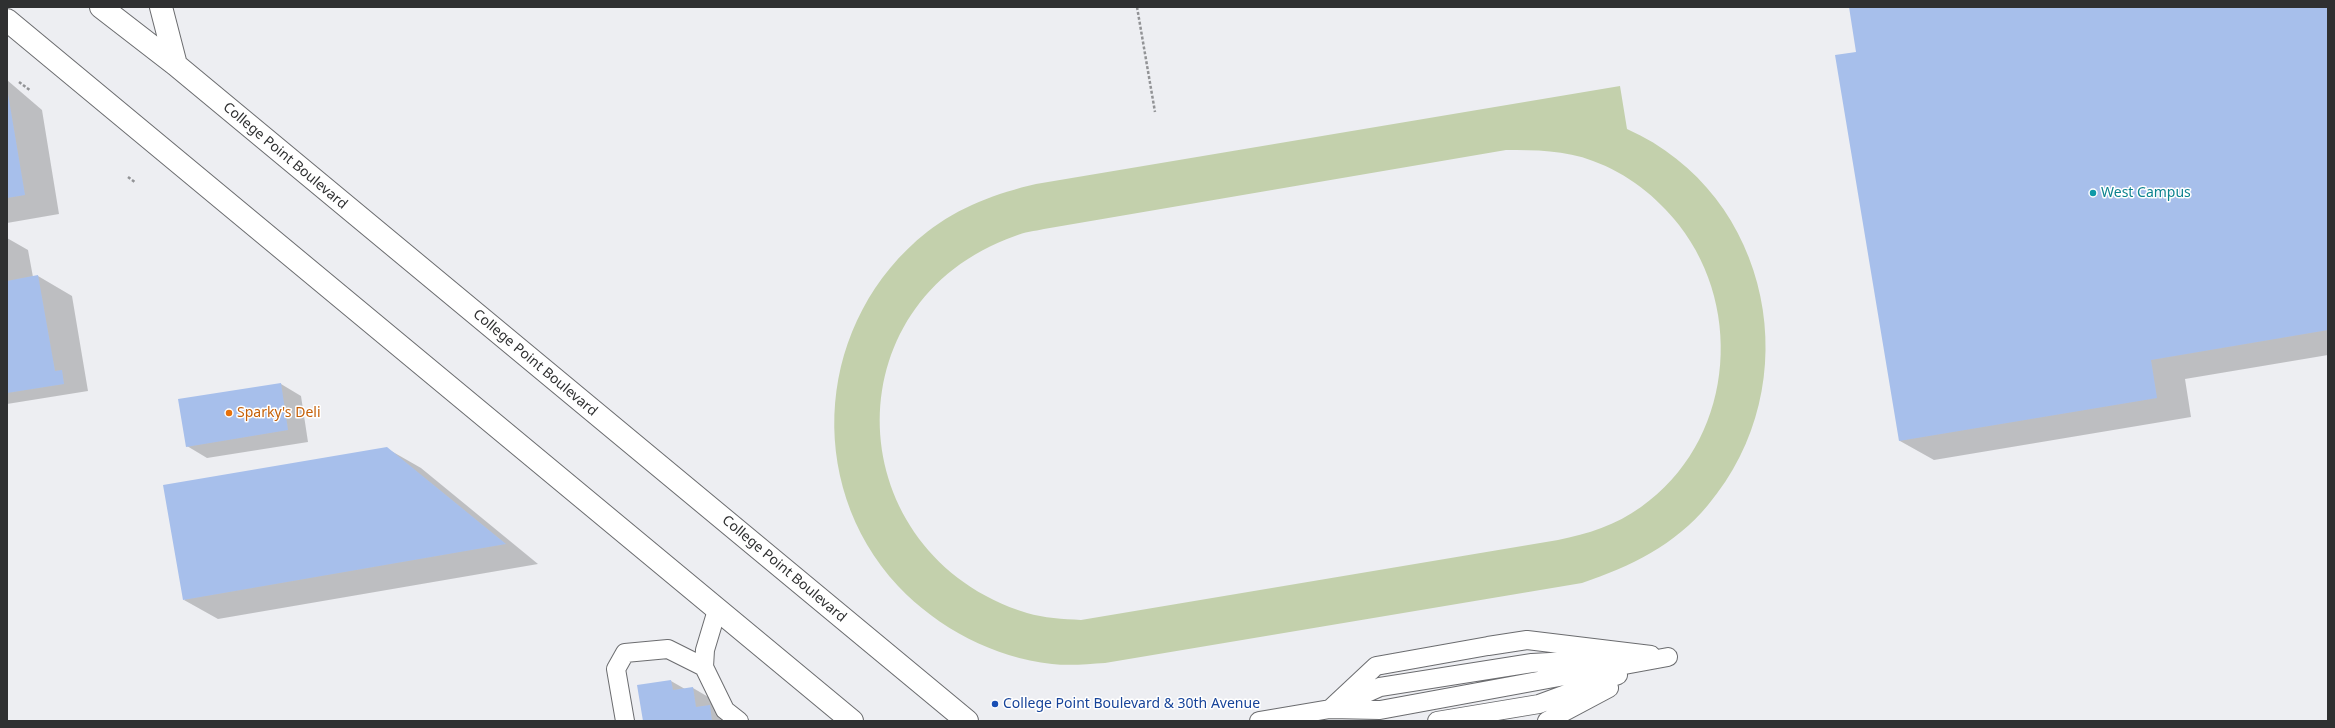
<!DOCTYPE html>
<style>
body{margin:0}
#map{position:relative;width:2335px;height:728px;overflow:hidden;background:#edeef2;font-family:"Noto Sans",sans-serif}
canvas{display:block}
.frame{position:absolute;inset:0;border:8px solid #2f3031;pointer-events:none}
</style>
<div id="map">
<canvas width="2335" height="728"></canvas>
<div class="frame"></div>
</div>
<script>
const context = document.querySelector('canvas').getContext('2d');
context.lineJoin = 'round';
function fillPath(path, color) { context.fillStyle = color; context.fill(path, 'evenodd'); }
function strokePath(path, color, width, dash) { context.strokeStyle = color; context.lineWidth = width; context.lineCap = dash ? 'butt' : 'round'; context.setLineDash(dash || []); context.stroke(path); }
function write(font, color, halo, rows, align = 'center') {
  context.font = font + ' "Noto Sans",sans-serif'; context.lineWidth = 3; context.setLineDash([]); context.textBaseline = 'middle'; context.strokeStyle = halo; context.fillStyle = color; for (const [text, x, y, turn = 0] of rows) {
    context.save(); context.translate(x, y); context.rotate((+turn || 0) * Math.PI / 180); context.textAlign = isNaN(turn) ? turn : align; if (halo) context.strokeText(text, 0, 0); context.fillText(text, 0, 0); context.restore();
  }
}
fillPath(new Path2D(`
 M1620,86L1627,129C1773,194 1810,385 1708,505C1674,546 1631,566 1582,583L1105,663C1088,664 1070,666 1052,664C993,657 939,629 898,586C802,482 817,319 927,232C959,207 997,193 1036,184ZM1506,150C1535,150 1565,150 1593,161C1627,173 1657,197 1679,225C1746,311 1732,443 1641,507C1616,525 1588,534 1558,540L1081,620C1063,619 1044,618 1027,613C838,554 828,302 1015,236C1024,232 1035,231 1044,229Z`), '#c3d0ac');
fillPath(new Path2D(`
 M1850,7H2328V355L2185,379L2191,417L1934,460L1900,441L1857,53Z
 M7,80L42,110L59,214L7,223Z
 M7,238L28,250L33,277L38,276L72,296L88,391L7,404Z
 M281,384L301,396L308,442L207,458L187,446Z
 M386,448L421,468L538,564L218,619L184,600Z
 M671,681L685,689L693,688L727,708L735,721H644Z`), '#0003');
fillPath(new Path2D(`
 M1849,7H2328V330L2151,360L2157,398L1899,441L1835,55L1856,52Z
 M7,88L25,195L7,198Z
 M38,275L55,371L62,370L64,384L7,393V281Z
 M281,383L288,430L186,447L178,399Z
 M387,447L506,544L183,600L163,485Z
 M671,680L673,690L693,687L696,707L710,705L712,721H643L637,685Z`), '#a7bfeb');
const lane = new Path2D(`
 M717,610L705,650L704,667L725,710L739,721
 M1342,704L1380,687L1532,663L1605,659
 M1330,709L1376,666L1488,646L1527,640L1651,655
 M625,721L616,669L625,653L668,649L704,667
 M1259,721L1330,709L1380,710L1668,657
 M1437,721L1539,704L1618,675
 M1547,721L1609,688`);
const secondary = new Path2D(`
 M101,7L176,65L967,721
 M161,7L176,65
 M7,20L852,721`);
strokePath(lane, '#6b6c6f', 20);
strokePath(secondary, '#6b6c6f', 24);
strokePath(new Path2D(`
 M1137,7L1155,112
 M19,82L31,91
 M128,177L136,183`), '#929396', 2.5, [3, 2]);
strokePath(lane, '#fff', 18);
strokePath(secondary, '#fff', 22);
for (const [x, y, r, color] of [
 [2093,193,4,"#0f9aa8"],
 [229,413,4,"#e8710a"],
 [995,704,4,"#1a4fb4"]
]) { const dot = new Path2D(); dot.arc(x, y, r, 0, 2 * Math.PI); context.fillStyle = color; context.fill(dot); strokePath(dot, '#fff', 1.5); }
write('14px', '#2f3031', '#fff', [
 ["College Point Boulevard",285,156,40],
 ["College Point Boulevard",535,363,40],
 ["College Point Boulevard",784,569,40]
]);
write('14px', '#0d838f', '#fff', [
 ["West Campus",2101,193]
], 'left');
write('14px', '#c56008', '#fff', [
 ["Sparky's Deli",237,413]
], 'left');
write('14px', '#164399', '#fff', [
 ["College Point Boulevard & 30th Avenue",1003,704]
], 'left');
</script>
